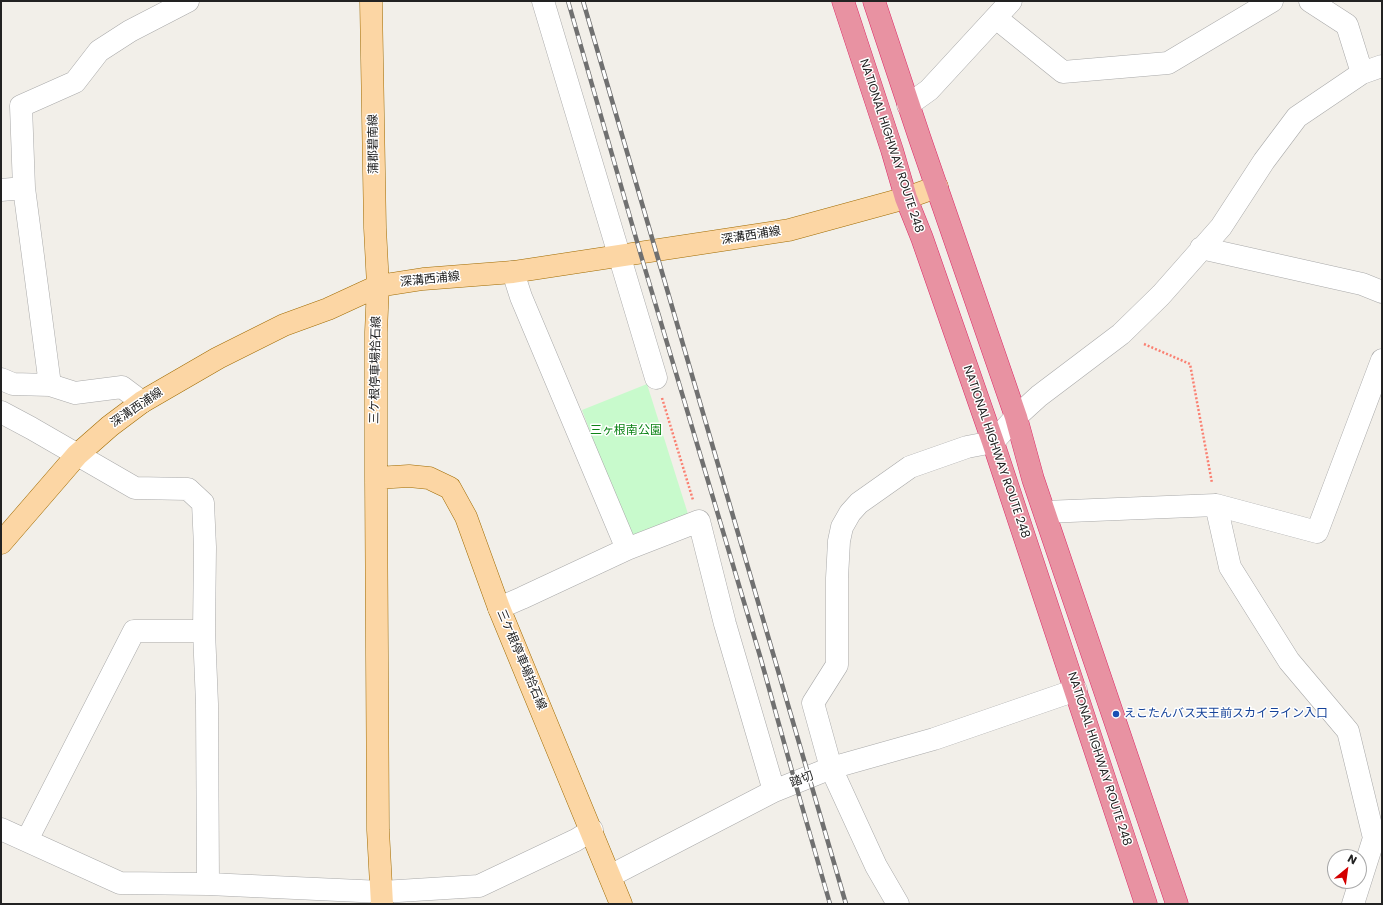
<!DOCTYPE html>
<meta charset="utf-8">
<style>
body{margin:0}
#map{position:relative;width:1383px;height:905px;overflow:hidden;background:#f2efe9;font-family:Poppins,sans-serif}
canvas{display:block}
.frame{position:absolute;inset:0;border:2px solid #222;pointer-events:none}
.north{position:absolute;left:1327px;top:849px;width:40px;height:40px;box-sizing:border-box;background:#fff;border:1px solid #a7a7a7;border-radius:50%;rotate:29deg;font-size:11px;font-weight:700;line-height:16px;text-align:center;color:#222}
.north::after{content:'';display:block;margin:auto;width:14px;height:18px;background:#d40000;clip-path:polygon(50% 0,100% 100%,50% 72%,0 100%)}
</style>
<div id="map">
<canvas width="1383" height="905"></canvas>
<div class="frame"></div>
<div class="north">N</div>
</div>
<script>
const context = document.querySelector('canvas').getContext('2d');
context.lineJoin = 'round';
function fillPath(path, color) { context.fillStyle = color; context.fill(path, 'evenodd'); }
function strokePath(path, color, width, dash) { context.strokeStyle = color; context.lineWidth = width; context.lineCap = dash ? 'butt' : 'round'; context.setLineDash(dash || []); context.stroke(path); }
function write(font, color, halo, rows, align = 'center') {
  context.font = font + ' Poppins,"Noto Sans JP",sans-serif'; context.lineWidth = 3; context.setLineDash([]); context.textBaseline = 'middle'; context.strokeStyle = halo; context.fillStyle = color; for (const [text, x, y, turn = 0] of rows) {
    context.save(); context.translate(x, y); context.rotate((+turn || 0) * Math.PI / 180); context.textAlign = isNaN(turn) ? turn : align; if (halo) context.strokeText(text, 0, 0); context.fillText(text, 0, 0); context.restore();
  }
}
fillPath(new Path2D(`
 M647,384L688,514L629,537L582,410Z`), '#c8facc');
const minor = new Path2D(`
 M543,1L656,378
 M1310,1L1347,25L1362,73
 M996,18L1063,72L1168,63L1272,1
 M908,105L929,90L1011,1
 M24,188L50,385
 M1,190L24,188L21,106L75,82L99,51L130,31L188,1
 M1201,248L1362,284L1382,292
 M513,272L521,297L627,549
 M1,379L13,384L50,385L75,393L122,387L142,402
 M1,412L31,428L135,488L188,489L203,503L205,547L204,631L207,704L208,884L382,892L479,886L576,840L592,830
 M1216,505L1230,567L1289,661L1348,731L1374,838L1353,904
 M1045,512L1216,505L1317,532L1382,360
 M499,608L522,598L627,549L699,521L725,624L774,791
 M1,829L120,883L208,884
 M27,840L134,631H204
 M610,876L774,791L831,768L934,739L1076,690
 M898,904L876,866L831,768L813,703L837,665V578L839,541L842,527L850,513L859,503L910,467L967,447L993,442L1016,417L1039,396L1121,334L1161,295L1221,227L1264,161L1297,117L1362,73L1382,66`);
const major = new Path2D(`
 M371,1L375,228L378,286L376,332V478L378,830L382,904
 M376,478L409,476L429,478L450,488L466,517L499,608L621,904
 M1,543L77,455L110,426L142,402L218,358L284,325L328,309L378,286L423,279L513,272L789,230L906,198L937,187`);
const highway = new Path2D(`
 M843,1L892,150L906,198L922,238L993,442L1146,904
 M874,1L920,139L1016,417L1033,479L1177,904`);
strokePath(minor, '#a9a9a9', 23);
strokePath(major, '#a06b00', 23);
strokePath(highway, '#dc2a67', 23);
strokePath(new Path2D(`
 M1144,344L1190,364L1212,483
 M662,398L693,500`), '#fa8072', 2.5, [2, 2]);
strokePath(minor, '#fff', 22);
strokePath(major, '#fcd6a4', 22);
strokePath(highway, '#e892a2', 22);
const rail = new Path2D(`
 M568,1L640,252L760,656L795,782L830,904
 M583,1L846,904`);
strokePath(rail, '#707070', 4.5);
strokePath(rail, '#fff', 3, [9]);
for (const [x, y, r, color] of [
 [1116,714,4,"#1a4fb4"]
]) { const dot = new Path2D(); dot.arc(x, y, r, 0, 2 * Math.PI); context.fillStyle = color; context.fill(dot); strokePath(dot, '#fff', 1.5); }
write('12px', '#222', '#fff', [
 ["蒲郡碧南線",374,144,-91],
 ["NATIONAL HIGHWAY ROUTE 248",891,146,72],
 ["深溝西浦線",751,236,-9],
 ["深溝西浦線",430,280,-6],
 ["三ケ根停車場拾石線",376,370,-89],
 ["深溝西浦線",137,408,-34],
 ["NATIONAL HIGHWAY ROUTE 248",996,452,71],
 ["三ケ根停車場拾石線",521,660,67],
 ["NATIONAL HIGHWAY ROUTE 248",1099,759,72],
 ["踏切",802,780,-21]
]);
write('12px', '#0c8416', '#fff', [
 ["三ヶ根南公園",626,431]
]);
write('12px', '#164399', '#fff', [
 ["えこたんバス天王前スカイライン入口",1124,714]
], 'left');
</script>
